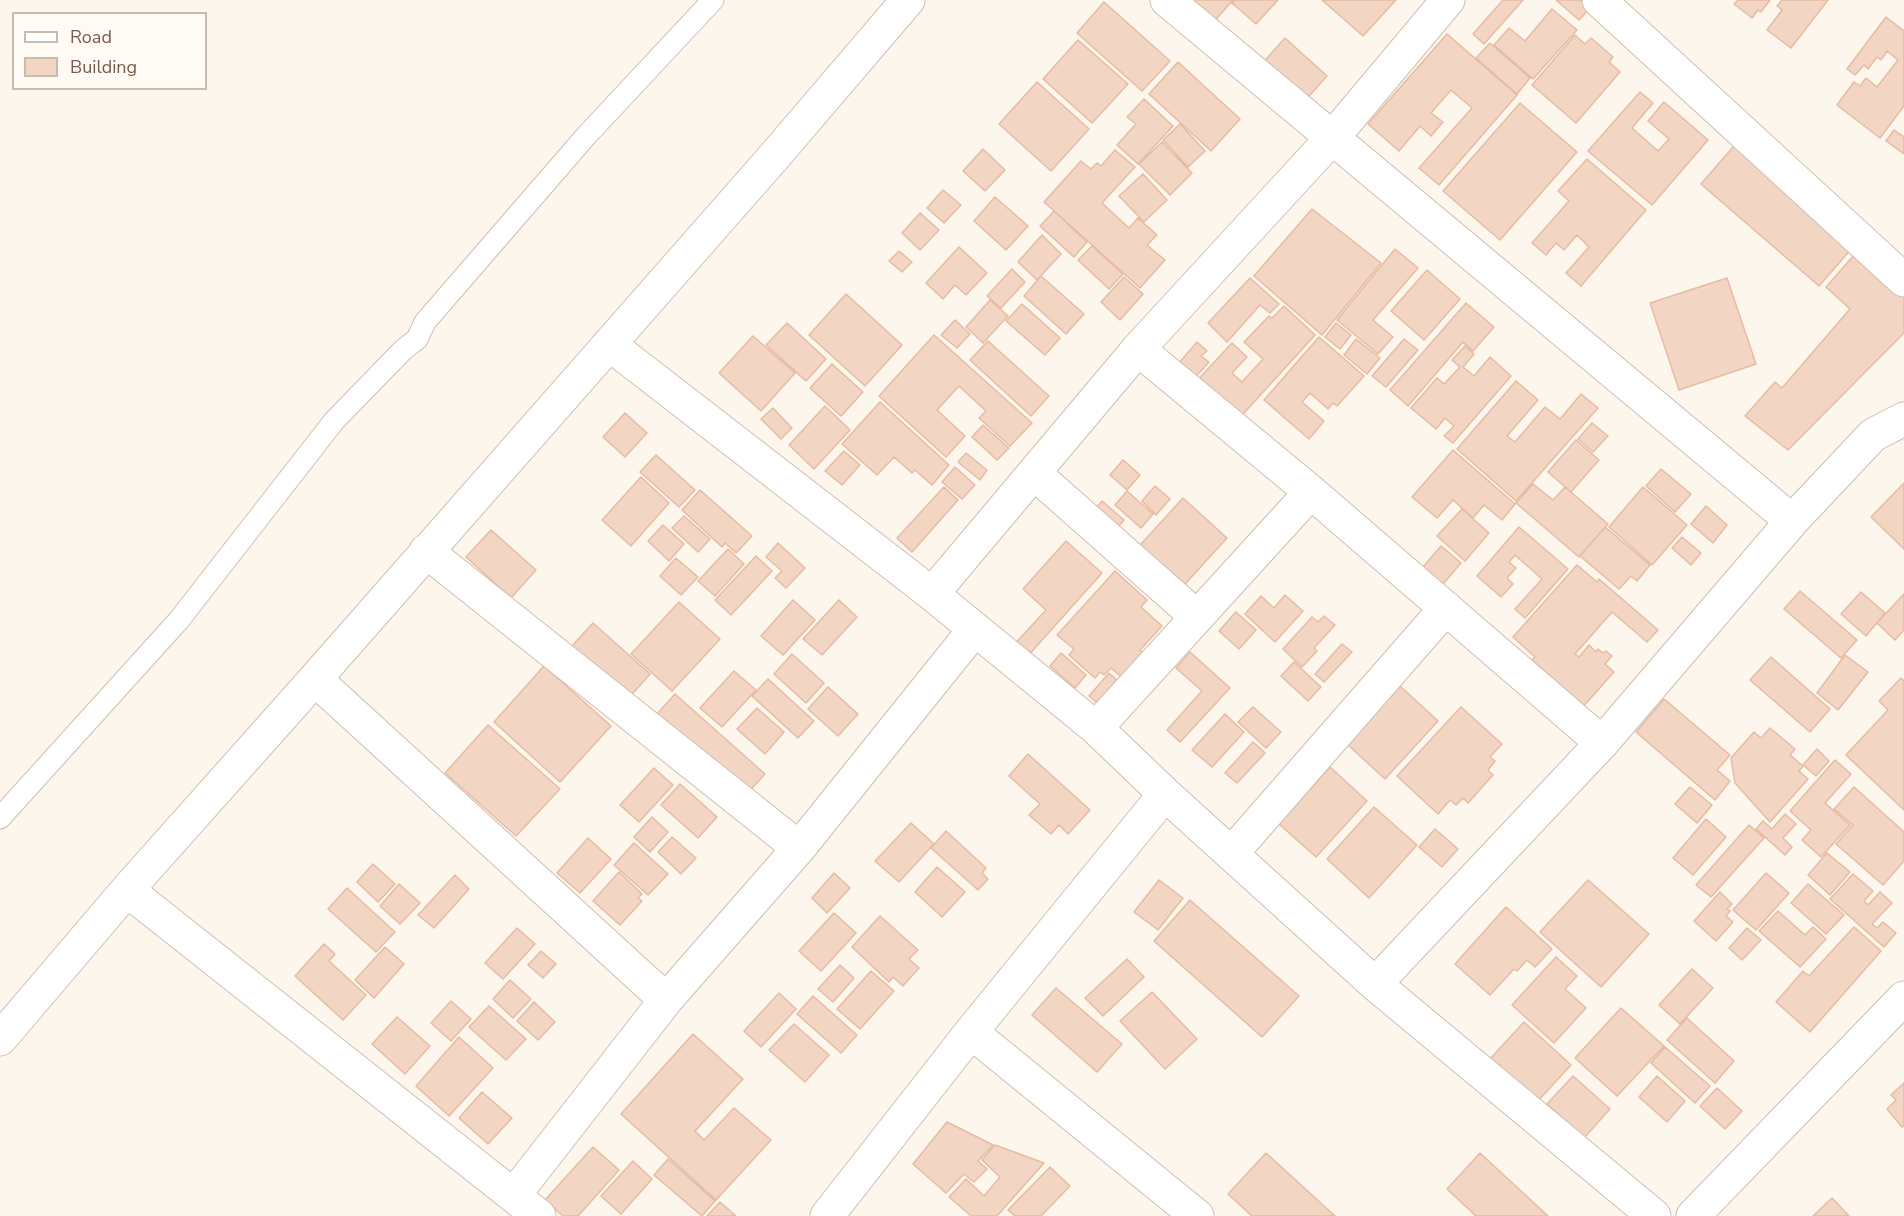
<!DOCTYPE html>
<style>
body{margin:0}
#map{position:relative;width:1904px;height:1216px;overflow:hidden;background:#fdf6ec;font-family:"Nunito Sans",sans-serif}
canvas{display:block}
.legend{position:absolute;left:12px;top:12px;width:195px;height:78px;box-sizing:border-box;background:#fffaf3;border:2px solid #cabbb1;margin:0;padding:8px 10px;list-style:none;font-size:18px;color:#7a5c4d}
.legend li{display:flex;align-items:center;gap:12px;height:30px}
.legend b{width:30px;border:2px solid #cabbb1}
</style>
<div id="map">
<canvas width="1904" height="1216"></canvas>
<ul class="legend">
<li><b style="height:8px;background:#fff"></b>Road</li>
<li><b style="height:16px;background:#f3d5c3"></b>Building</li>
</ul>
</div>
<script>
const context = document.querySelector('canvas').getContext('2d');
context.lineJoin = 'round';
function fillPath(path, color) { context.fillStyle = color; context.fill(path, 'evenodd'); }
function strokePath(path, color, width, dash) { context.strokeStyle = color; context.lineWidth = width; context.lineCap = dash ? 'butt' : 'round'; context.setLineDash(dash || []); context.stroke(path); }
const building = new Path2D(`
 M1196,0H1233L1211,25L1190,7Z
 M1235,0H1278L1256,24L1232,3Z
 M1322,0H1396L1363,36Z
 M1503,0H1523L1484,44L1473,34Z
 M1556,0H1581L1590,8L1579,20Z
 M1738,0H1770L1761,12L1758,10L1752,18L1734,4Z
 M1782,0H1828L1791,48L1767,30L1782,10L1777,6Z
 M1104,2L1170,61L1142,91L1077,33Z
 M1552,9L1577,30L1533,79L1494,45L1509,28L1525,41Z
 M1886,17L1904,31V106L1880,138L1837,105L1854,82L1860,86L1866,78L1877,87L1898,60L1887,51L1881,60L1877,57L1868,69L1864,65L1855,75L1847,69Z
 M1447,34L1517,95L1439,185L1419,168L1472,108L1451,90L1431,113L1443,122L1431,136L1420,126L1399,151L1368,124Z
 M1575,35L1585,44L1591,38L1613,57L1609,62L1620,72L1576,123L1532,85Z
 M1285,38L1327,76L1302,104L1260,66Z
 M1078,40L1128,84L1092,123L1043,79Z
 M1490,43L1530,78L1517,94L1476,58Z
 M1178,62L1240,119L1211,151L1149,94Z
 M1037,82L1089,129L1051,171L999,124Z
 M1640,92L1653,103L1632,128L1658,151L1669,139L1648,121L1664,102L1708,140L1652,205L1588,151Z
 M1144,99L1173,126L1138,164L1117,145L1136,124L1127,117Z
 M1520,103L1577,152L1500,240L1443,191Z
 M1180,124L1205,151L1188,167L1163,140Z
 M1894,130L1904,137V154L1886,141Z
 M1162,142L1192,173L1170,195L1139,164Z
 M1734,146L1852,248L1819,286L1701,184Z
 M983,149L1005,170L985,191L963,171Z
 M1115,150L1135,167L1102,203L1129,228L1138,218L1157,235L1147,245L1165,260L1140,288L1044,202L1081,161L1091,169L1097,163L1101,166Z
 M1587,159L1646,210L1581,286L1566,273L1589,247L1577,235L1564,250L1556,243L1546,255L1532,243L1569,201L1558,191Z
 M1143,174L1167,200L1144,222L1119,196Z
 M943,190L961,205L944,223L927,208Z
 M995,197L1028,226L1006,250L974,221Z
 M1312,209L1381,263L1322,335L1254,276Z
 M1054,211L1087,242L1074,257L1040,226Z
 M920,213L939,230L920,250L902,233Z
 M1042,235L1061,254L1037,280L1018,262Z
 M1092,246L1123,274L1109,289L1078,260Z
 M959,247L987,273L966,295L955,285L943,299L926,283Z
 M1395,249L1418,268L1373,320L1393,337L1378,354L1337,320Z
 M899,251L912,262L902,272L889,261Z
 M1855,254L1904,296V333L1788,450L1745,416L1775,382L1782,388L1850,309L1826,287Z
 M1012,269L1025,282L1001,308L987,296Z
 M1427,270L1460,299L1424,340L1391,311Z
 M1041,276L1084,314L1066,334L1024,296Z
 M1124,277L1143,294L1120,320L1101,302Z
 M1250,278L1279,304L1270,313L1260,305L1227,342L1208,323Z
 M1727,278L1756,364L1679,390L1650,303Z
 M846,294L902,345L865,386L809,335Z
 M990,300L1008,316L983,343L966,327Z
 M1466,303L1494,327L1473,351L1463,342L1408,406L1390,390Z
 M1022,304L1060,338L1045,355L1006,321Z
 M1284,306L1315,335L1235,423L1193,385L1232,343L1247,357L1232,373L1242,382L1263,359L1244,342L1269,316L1272,318Z
 M955,320L970,334L957,348L941,335Z
 M787,323L826,359L806,381L766,345Z
 M1336,323L1351,335L1340,349L1325,337Z
 M934,335L1032,423L1010,446L979,418L986,411L959,386L937,410L965,436L946,457L879,396Z
 M753,336L795,373L761,411L719,373Z
 M1319,337L1364,376L1337,406L1333,403L1328,409L1310,393L1302,402L1324,421L1309,439L1264,400Z
 M1356,339L1380,358L1367,374L1344,355Z
 M1404,339L1418,350L1386,387L1372,376Z
 M988,341L1049,396L1031,416L970,360Z
 M1197,342L1207,351L1201,356L1209,362L1189,384L1173,370Z
 M1465,346L1474,354L1463,367L1474,376L1490,357L1511,376L1453,443L1444,436L1454,426L1445,418L1436,429L1411,408L1437,378L1444,384L1460,367L1452,360Z
 M832,364L863,392L841,416L810,388Z
 M1516,381L1538,400L1507,436L1515,442L1545,407L1560,419L1581,394L1598,408L1516,501L1457,449Z
 M880,402L949,465L932,485L915,470L912,473L894,457L877,475L842,444Z
 M825,406L850,430L814,469L789,445Z
 M773,408L792,428L781,439L761,419Z
 M625,413L647,433L625,457L603,437Z
 M1592,423L1608,436L1593,452L1578,439Z
 M983,425L1009,448L997,460L972,437Z
 M1576,440L1599,460L1571,492L1548,472Z
 M1453,450L1515,504L1502,520L1484,505L1473,518L1453,500L1437,518L1412,497Z
 M844,451L860,465L842,485L825,471Z
 M966,453L987,470L980,480L958,462Z
 M656,455L695,490L679,507L640,472Z
 M1123,460L1140,475L1127,490L1110,475Z
 M955,467L975,485L962,499L942,482Z
 M1661,469L1691,494L1675,512L1646,486Z
 M641,477L669,503L631,546L602,520Z
 M1904,483V549L1871,517Z
 M1533,484L1553,500L1565,487L1608,524L1579,557L1516,503Z
 M1155,486L1170,499L1156,515L1142,501Z
 M944,487L958,500L912,552L897,538Z
 M1643,487L1687,525L1652,565L1609,527Z
 M700,490L752,536L736,553L725,543L722,547L682,510Z
 M1127,491L1153,514L1141,528L1115,505Z
 M1183,498L1227,538L1176,594L1132,554Z
 M1102,501L1124,520L1110,536L1088,517Z
 M1706,506L1727,525L1713,543L1691,524Z
 M1462,509L1489,533L1465,561L1437,536Z
 M684,516L710,539L698,552L672,528Z
 M663,525L684,544L669,561L648,541Z
 M1519,527L1568,569L1525,618L1515,609L1542,579L1515,555L1509,562L1516,568L1507,578L1513,584L1501,597L1477,576Z
 M1605,527L1650,565L1637,581L1631,576L1619,589L1580,556Z
 M491,530L536,570L511,598L466,557Z
 M1682,537L1701,553L1691,565L1672,548Z
 M1066,541L1102,573L1026,658L1013,646L1046,610L1023,589Z
 M778,543L805,568L786,588L775,578L782,571L766,557Z
 M1441,546L1461,563L1443,584L1423,567Z
 M728,549L744,564L715,596L698,581Z
 M756,556L772,571L731,615L715,600Z
 M676,558L698,577L681,595L660,576Z
 M1577,565L1597,582L1599,579L1658,630L1647,642L1612,612L1575,654L1579,657L1589,645L1596,652L1598,649L1603,653L1606,651L1612,656L1605,664L1614,672L1581,709L1547,679L1550,676L1532,660L1535,657L1513,637Z
 M1115,571L1147,600L1141,607L1162,626L1140,650L1147,656L1125,680L1111,668L1104,675L1100,672L1095,678L1069,655L1074,649L1057,635Z
 M1800,591L1857,640L1841,658L1784,609Z
 M1861,592L1885,613L1866,636L1841,614Z
 M1904,594V630L1895,640L1877,623Z
 M1285,595L1303,611L1275,642L1245,614L1261,596L1274,608Z
 M793,600L815,620L783,655L761,636Z
 M839,600L857,617L822,655L803,639Z
 M679,602L720,639L672,691L631,654Z
 M1236,612L1256,630L1239,649L1219,631Z
 M1324,616L1335,625L1314,648L1317,651L1302,667L1283,649L1312,617L1318,622Z
 M593,623L650,674L627,700L570,648Z
 M1342,644L1352,652L1324,682L1315,674Z
 M1190,652L1230,688L1180,742L1167,730L1202,691L1176,668Z
 M1061,653L1086,675L1075,688L1050,666Z
 M792,654L824,683L806,703L774,674Z
 M1845,655L1868,672L1838,710L1817,693Z
 M1771,657L1830,709L1810,732L1750,680Z
 M1294,662L1321,687L1308,701L1281,676Z
 M544,666L611,726L560,782L494,722Z
 M734,671L756,690L722,727L700,708Z
 M1109,673L1122,685L1102,707L1089,696Z
 M1901,678L1904,681V810L1846,755L1888,710L1879,701Z
 M768,679L814,721L798,738L752,696Z
 M1400,686L1438,721L1385,779L1347,744Z
 M828,687L858,714L838,736L808,709Z
 M675,694L765,774L746,795L657,714Z
 M1664,699L1730,755L1717,770L1730,781L1715,800L1636,732Z
 M1253,707L1281,732L1266,748L1238,722Z
 M1461,707L1502,744L1490,757L1495,761L1488,770L1493,775L1468,803L1463,798L1456,805L1450,800L1438,814L1397,776Z
 M757,708L784,732L765,754L737,729Z
 M1225,714L1244,732L1212,767L1192,750Z
 M488,725L560,789L516,836L445,773Z
 M1770,728L1795,749L1790,755L1803,766L1799,771L1808,779L1770,822L1735,783L1731,758L1754,732L1761,738Z
 M1253,742L1265,753L1237,783L1225,773Z
 M1817,749L1829,761L1816,776L1803,765Z
 M1028,754L1090,810L1068,834L1059,825L1051,834L1029,815L1040,804L1009,776Z
 M1835,760L1851,774L1825,803L1850,825L1821,857L1802,840L1811,830L1790,811Z
 M1330,767L1367,801L1316,857L1279,824Z
 M654,768L673,785L639,822L620,805Z
 M680,784L717,817L698,838L661,805Z
 M1690,787L1712,805L1697,823L1675,804Z
 M1854,787L1904,832V861L1883,885L1836,844L1853,825L1834,809Z
 M1374,807L1417,845L1369,898L1327,859Z
 M1785,814L1796,824L1783,838L1792,847L1785,855L1756,829L1763,821L1772,829Z
 M652,817L668,832L650,852L634,837Z
 M1706,819L1726,837L1693,875L1673,858Z
 M911,823L934,844L899,882L875,861Z
 M1749,825L1764,838L1711,897L1696,885Z
 M1435,829L1458,849L1442,867L1419,847Z
 M946,831L986,868L982,873L988,879L978,890L931,848Z
 M672,837L696,858L681,874L658,852Z
 M588,838L611,859L580,893L557,873Z
 M634,843L668,874L648,895L614,865Z
 M1827,853L1850,872L1830,895L1808,875Z
 M373,864L395,884L378,902L357,882Z
 M937,867L965,892L942,917L915,892Z
 M619,872L642,894L638,898L642,901L620,925L593,901Z
 M834,873L850,888L827,913L812,898Z
 M1766,873L1789,893L1756,930L1733,910Z
 M1853,874L1873,891L1864,901L1868,905L1880,892L1892,903L1872,924L1877,928L1883,922L1896,933L1884,947L1830,899Z
 M455,875L469,889L434,928L418,915Z
 M1159,880L1183,898L1158,930L1134,912Z
 M1588,880L1649,934L1601,987L1540,932Z
 M399,884L420,903L400,924L380,906Z
 M1808,884L1844,915L1826,934L1791,903Z
 M347,888L395,932L376,952L328,909Z
 M1720,892L1732,904L1727,909L1730,911L1726,916L1733,922L1716,941L1694,921Z
 M1190,900L1299,996L1262,1037L1154,941Z
 M1506,907L1552,949L1535,967L1527,960L1517,971L1514,969L1490,995L1455,964Z
 M1778,911L1805,935L1813,927L1826,939L1800,967L1759,931Z
 M834,913L856,933L821,971L799,951Z
 M880,916L918,950L909,959L919,968L903,986L893,977L889,982L852,947Z
 M1854,927L1881,951L1810,1032L1776,1002L1803,971L1809,976Z
 M517,928L535,944L503,979L485,963Z
 M1747,928L1761,940L1742,960L1729,948Z
 M324,944L335,954L329,961L366,995L343,1020L295,976Z
 M385,947L404,964L374,998L355,980Z
 M541,951L556,964L543,978L528,965Z
 M1556,957L1577,976L1565,989L1586,1008L1554,1043L1512,1005Z
 M1127,959L1144,977L1103,1016L1085,998Z
 M840,965L854,978L833,1002L818,989Z
 M1692,969L1713,988L1680,1024L1659,1005Z
 M871,971L894,991L860,1029L837,1009Z
 M510,980L531,999L513,1018L493,999Z
 M1056,988L1122,1044L1097,1072L1032,1015Z
 M1152,992L1197,1039L1165,1069L1120,1021Z
 M779,993L796,1009L761,1047L744,1031Z
 M813,996L857,1035L841,1053L797,1014Z
 M451,1001L471,1019L451,1041L431,1023Z
 M534,1002L555,1022L538,1040L517,1021Z
 M489,1006L526,1039L506,1060L469,1027Z
 M1621,1008L1664,1046L1617,1096L1575,1058Z
 M397,1017L430,1046L405,1074L372,1044Z
 M1687,1018L1734,1061L1715,1083L1667,1040Z
 M1524,1022L1571,1065L1536,1103L1489,1060Z
 M794,1024L829,1055L805,1082L769,1050Z
 M693,1034L743,1079L695,1131L704,1140L734,1108L771,1140L716,1200L621,1114Z
 M459,1037L493,1068L449,1116L416,1086Z
 M1665,1047L1710,1086L1695,1103L1651,1063Z
 M1573,1076L1610,1109L1584,1138L1547,1104Z
 M1657,1076L1685,1101L1667,1122L1639,1097Z
 M1904,1083V1126L1902,1127L1887,1109L1896,1100L1891,1095Z
 M1717,1088L1742,1111L1725,1129L1700,1106Z
 M482,1092L512,1118L488,1144L459,1118Z
 M947,1122L993,1145L978,1161L987,1169L974,1182L964,1174L946,1193L913,1164Z
 M995,1145L1044,1163L997,1216H971L949,1197L966,1179L984,1196L1000,1177L982,1160Z
 M593,1147L619,1170L578,1216H563L545,1200Z
 M1266,1153L1335,1216H1252L1228,1194Z
 M1480,1153L1548,1216H1476L1447,1189Z
 M668,1159L715,1201L702,1216L654,1175Z
 M633,1161L652,1179L621,1214L601,1196Z
 M1050,1167L1070,1186L1041,1216H1015L1008,1210Z
 M1832,1198L1849,1216H1813Z
 M720,1202L736,1216H707Z`);
fillPath(building, '#f3d5c3');
strokePath(building, '#e6bba3', 1.5);
const service = new Path2D(`
 M0,818L179,620L334,421L403,350L417,339L425,322L586,136L713,0`);
const minor = new Path2D(`
 M1167,0L1792,521
 M1599,0L1904,280
 M609,344L932,594L1096,728L1165,794L1375,984L1654,1216
 M1138,349L1311,492L1602,743
 M1034,473L1197,617
 M426,551L799,848
 M932,594L1138,349L1333,137L1448,0
 M315,679L666,1000
 M1096,728L1311,492
 M1231,854L1446,608
 M127,890L539,1216
 M1375,984L1602,743L1792,521L1873,435L1904,419
 M971,1032L1197,1216
 M0,1039L127,890L315,679L772,159L908,0
 M514,1195L666,1000L799,848L975,629
 M827,1216L971,1032L1165,794
 M1693,1216L1904,998`);
strokePath(service, '#d1beb0', 23);
strokePath(minor, '#d1beb0', 35);
strokePath(service, '#fff', 21);
strokePath(minor, '#fff', 33);
</script>
